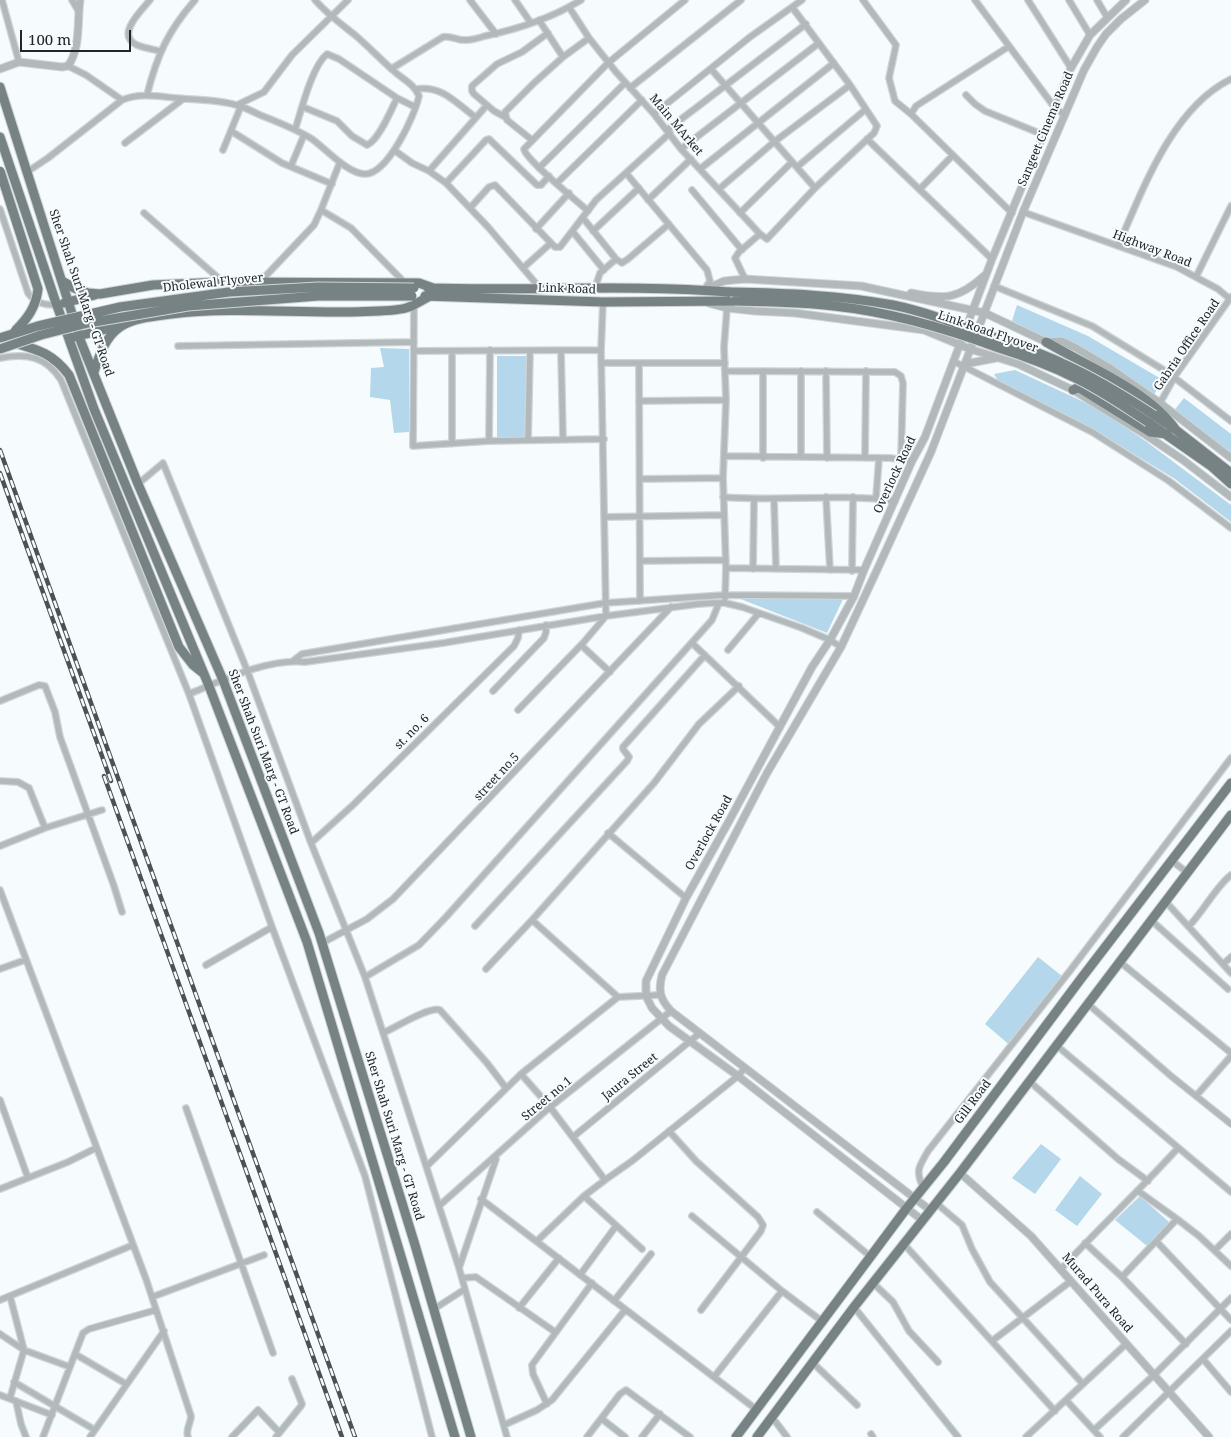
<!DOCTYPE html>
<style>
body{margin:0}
#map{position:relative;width:1231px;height:1437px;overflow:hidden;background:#f6fbfe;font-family:"Noto Serif",serif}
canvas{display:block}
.scale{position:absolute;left:20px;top:30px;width:111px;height:22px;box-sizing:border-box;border:2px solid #212528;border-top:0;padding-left:6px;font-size:15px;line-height:18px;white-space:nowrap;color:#212528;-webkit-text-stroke:4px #f6fbfe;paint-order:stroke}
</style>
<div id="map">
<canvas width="1231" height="1437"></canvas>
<div class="scale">100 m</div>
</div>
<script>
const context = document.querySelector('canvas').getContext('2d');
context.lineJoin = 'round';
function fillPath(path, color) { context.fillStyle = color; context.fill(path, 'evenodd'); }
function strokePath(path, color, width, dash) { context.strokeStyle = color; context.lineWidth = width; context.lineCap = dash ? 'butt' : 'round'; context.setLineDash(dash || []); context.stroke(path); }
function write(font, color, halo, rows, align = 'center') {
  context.font = font + ' "Noto Serif",serif'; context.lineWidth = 4; context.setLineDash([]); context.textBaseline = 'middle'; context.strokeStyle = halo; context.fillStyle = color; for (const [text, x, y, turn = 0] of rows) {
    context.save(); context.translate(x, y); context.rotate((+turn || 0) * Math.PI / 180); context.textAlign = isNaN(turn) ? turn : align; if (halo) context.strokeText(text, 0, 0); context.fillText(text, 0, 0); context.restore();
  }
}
fillPath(new Path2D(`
 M1017,305L1088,336L1163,380L1152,398L1078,354L1012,321Z
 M380,348L409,349V432L394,433L390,400L370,397L371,368L384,367Z
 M497,356H526L531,437L497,438Z
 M1015,370L1099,409L1147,442L1231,505V522L1175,479L1091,428L1000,384L994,374Z
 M1184,398L1231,434V459L1172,413Z
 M738,598L843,599L827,633Z
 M1038,957L1067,980L1012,1047L985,1024Z
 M1041,1144L1061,1159L1035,1194L1012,1178Z
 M1080,1176L1102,1194L1077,1226L1055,1210Z
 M1140,1196L1170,1223L1147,1246L1115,1220Z`), '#b4d7eb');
const minor = new Path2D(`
 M2,0L19,62
 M72,0L79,12
 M150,0C141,11 115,35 137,45C144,48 152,49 160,51
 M470,0L496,34
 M515,0L531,23
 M863,0L896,45L889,78L895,101L911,114
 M975,0L1055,108L1065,115
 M1028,0L1071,68
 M1069,0L1090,35
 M1097,0L1107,17
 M569,7L589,38L616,72L654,114L681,149L760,234L767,239L815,188L874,133L877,126L850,85L792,7
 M539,20L563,57
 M1008,47L916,106L911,114L1012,213
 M68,66L86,75L122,100
 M391,69L443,37C451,35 458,41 466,40C472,40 479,38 485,36C518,29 552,18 581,0
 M711,69L815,188
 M630,88L741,0
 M416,89C442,85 456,103 475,117
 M147,95C157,55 168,31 195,0
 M966,95L975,104L985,111L1044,135
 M237,105L264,92L292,55L348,0
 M303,107L337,121L352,136L367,145C379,140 391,110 397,98
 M654,114L750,37L802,0
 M505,117L494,111L474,94L472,91V86L497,64L522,52L548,33
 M295,130C301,111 312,66 327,54L339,59L397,98L415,107
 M667,130L806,24
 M231,131L282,163L332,184
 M867,139L992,259
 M532,140L507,120L505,112L534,83L563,57L589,38
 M125,143L183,99
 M681,149L819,43
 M223,150L241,106
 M394,150L412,163L429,171L446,183L488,227L539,287
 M291,166L304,135
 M797,167L866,109
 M539,168L625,83
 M700,169L834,63
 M429,171L487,105
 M27,172L48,158L122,100C140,93 157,96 175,98C195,100 216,99 236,105C244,107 252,111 260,115C278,122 296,129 312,139C326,149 348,174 365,174C388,174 415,115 419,96C414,84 404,80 395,72C381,60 369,47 355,35C341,24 327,14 315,0
 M626,173L707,270L710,281L704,290
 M446,183L486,140L489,139L537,185H541L549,176
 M557,183L642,100
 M719,189L774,142L850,85
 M920,189L953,155
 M692,190L742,250
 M648,200L691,159
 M470,208L489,187L495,185L551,243L555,247H560L596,200L670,133
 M0,209L28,293C35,303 44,305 57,305
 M321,210L351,228L404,282
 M588,211C577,201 525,159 524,149L608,63L685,0
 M1023,212L1177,267L1218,289L1231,300
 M144,213L223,282
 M740,213L792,162
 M583,218L616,259L622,263L628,259L669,224
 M536,229L569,193
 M593,231L639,188
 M573,232L604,270
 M1118,246C1143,189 1172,108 1231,79
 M523,268L551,243
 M1196,277L1231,206
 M745,279L735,258L739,252L760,234
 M260,282L314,225L321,210L340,162
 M994,286L1092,326L1167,372L1231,421
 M595,288L600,273L616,259
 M414,304L413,446L489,441L604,439
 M178,346L414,342
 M414,351L601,350
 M452,351V444
 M561,351L563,439
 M0,358C26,353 46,356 61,380L189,694
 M953,361L1092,432L1169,481L1231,528
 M602,363H725
 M639,364L640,601
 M725,371L895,372L901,376L903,383L901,459
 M763,371V458
 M826,371L827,458
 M639,401L726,400
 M1160,403L1175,376L1231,297
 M528,440L530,351
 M489,441L490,350
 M724,456L890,458L912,461
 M801,457V371
 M865,457L866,371
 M640,479L723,478
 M138,484L163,463L247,670L311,843L365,977L459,1268L507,1437
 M723,497C780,502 837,493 895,501
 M826,497L830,570
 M876,498L879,458
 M774,499L776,569
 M604,517L724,515
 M640,561L726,560
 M726,568L864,570
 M753,569L754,500
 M852,571L853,497
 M725,598L726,568L723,478L726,400L724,347L727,308
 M692,643L780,727
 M581,645L610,672
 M728,650L759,613
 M293,661L302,654L605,603L725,595L854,596
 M493,691L544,638L546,632V625
 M0,701L39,685L45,686L55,712L60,737L114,886L122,912
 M518,710L583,643L606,616L601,350L603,302
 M0,781L18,782L29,788L45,828
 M608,833L686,898
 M311,843L353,805L514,646L518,638L519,630
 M0,846L45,828L102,810
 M1172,861L1188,873
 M0,890L146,1279L191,1416C191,1423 185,1430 188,1437
 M1166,902L1231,973
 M532,920L618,997
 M1152,921L1228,989
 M475,926L627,761L629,757L623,749V747L705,655
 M1189,926C1203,912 1217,885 1231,875
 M322,943L367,919L393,899L671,607
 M1120,962L1231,1053
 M1223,964L1231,957
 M206,965L272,927
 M0,969L25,960
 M486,969L532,920L654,783L699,724L739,686
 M365,977L419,945L446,917L712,620L719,603
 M1088,1004L1171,1076L1231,1124
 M383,1033C395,1028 429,1006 440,1010L487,1063L506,1088
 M1056,1045L1231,1192
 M521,1074L550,1107L605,1180L632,1161L738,1076L745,1068
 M1029,1081L1118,1159L1148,1181
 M1196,1096L1231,1056
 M0,1100L28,1178
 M186,1108L273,1353
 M669,1131L696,1161L758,1217L763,1225L761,1231L701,1310
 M573,1137L700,1033
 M427,1166L521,1074L618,997L659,995
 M923,1187C915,1170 919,1167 928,1151L1069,972L1231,758
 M0,1189L68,1162L96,1148
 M584,1196L642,1249
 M481,1199L757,1410
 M936,1203L962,1225L972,1249L990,1282L1083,1384
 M439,1206L550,1107L671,1011
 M817,1212L871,1257
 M692,1216L782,1291L823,1322
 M1177,1219L1199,1236L1231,1266
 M537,1241L584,1196L605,1180
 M1156,1241L1231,1320
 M903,1243L1055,1411
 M1085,1243L1122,1277L1186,1344
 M1215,1250L1231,1234
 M459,1268L496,1159
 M1061,1269C1099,1228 1140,1190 1178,1148
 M580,1275L616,1226
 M1122,1277L1177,1219L1138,1191
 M462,1278L476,1277L555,1332
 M873,1283L893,1302L909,1331L938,1362
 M152,1297L264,1255
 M0,1300L133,1245
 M614,1301L651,1254
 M854,1307L958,1437
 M519,1308L559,1258
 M434,1309L465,1289
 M0,1334L24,1350L70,1367
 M992,1341L1071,1281
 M75,1354L126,1384
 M1203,1359L1231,1392
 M813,1363L857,1405
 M714,1377L782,1291
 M14,1382L95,1430
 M0,1395L52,1415
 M10,1398L24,1350L10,1296
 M1066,1400L1100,1437
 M16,1401L21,1424L26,1437
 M547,1404L533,1374L532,1365L592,1283
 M772,1417L787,1437
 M602,1419L625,1437
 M504,1425L537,1410L552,1400L625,1310
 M1094,1430L1154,1375L1231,1298
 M871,1434L873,1437
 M43,1437L83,1333L89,1329L156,1310
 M90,1437L164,1331
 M232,1437L258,1410L279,1432
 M276,1437L301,1406L302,1404L292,1379
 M432,1437L365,1176L272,927L189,694C223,680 269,658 305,662L443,643L606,616L698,604L714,603H725L742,607L802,628L830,640L841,647
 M587,1437L620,1394L626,1390L690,1437
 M642,1437L660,1414
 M1026,1437L1126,1344
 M1123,1437L1231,1331`);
const tertiary = new Path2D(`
 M0,69L19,62L62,67L68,66C81,48 77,21 80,0
 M704,290L724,281L745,279L861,286L985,313L1046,342L1061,341L1076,348L1108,367L1160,403L1231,458
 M911,293C945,300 959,299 985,275
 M708,303L727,308L755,311L795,313L924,330L970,349L1018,364L1073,390L1146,435L1183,460L1231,497
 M965,364L996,358
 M960,1173L1031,1236L1209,1437
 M930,1210L671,1011C660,999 658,991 662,975L767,773L841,647L877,570L931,452L1023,212L1084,70L1097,47L1106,34L1121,19L1145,0
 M922,1220L738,1076L669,1026L652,1008L646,996V981L686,898L729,821L812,667L830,640L854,596L864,570L912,461L925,437L992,259L1071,68L1090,35L1126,0`);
const primary = new Path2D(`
 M0,87L81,342L138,484L223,680L319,933L415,1245L471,1437
 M0,137L55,300L94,409L209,686L307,942L455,1437
 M62,281L74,288L88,293L100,294L153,285L223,282L419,283L433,288
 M428,288C529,291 630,284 730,292
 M425,296L603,302L735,301
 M64,303L95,295
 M74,337L119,326
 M1046,342C1087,366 1149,391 1176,430
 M15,343C39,350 53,354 69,375L179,647L193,665L203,673
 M94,372C99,356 105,337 120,327C132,318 156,316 171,314C230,307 290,313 349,312C365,311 391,312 406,308C414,306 422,300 430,296
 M1073,390L1077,388L1081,389L1150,432L1167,434
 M1154,415L1176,430L1231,473
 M1148,422L1211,466L1231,484
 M736,1437L906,1209L944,1162L1080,980L1231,783
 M757,1437L854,1307L960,1173L1231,815`);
strokePath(minor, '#d0d4d7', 8);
strokePath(tertiary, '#d0d4d7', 9);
strokePath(primary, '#d0d4d7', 11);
strokePath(minor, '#b2b9ba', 5.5);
strokePath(tertiary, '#b2b9ba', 7);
strokePath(primary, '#778285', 9);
const rail = new Path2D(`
 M0,450L355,1437
 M0,473L111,781
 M104,776L342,1437`);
strokePath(rail, '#4c5154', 4.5);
strokePath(rail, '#f6fbfe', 2.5, [8]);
const primaryBridge = new Path2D(`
 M0,171L38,289C36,307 28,318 15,331
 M730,292C785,293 839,295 893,305C922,311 949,321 976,331C1005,341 1034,350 1062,363C1094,377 1125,396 1154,415
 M735,301C768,302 801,302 834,306C891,312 945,328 999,348C1024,356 1049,365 1073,377C1099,389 1123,406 1148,422
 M0,338L38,326L120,307L229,292L318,287L414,288
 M0,349L41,335L88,323L188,306L318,296H412`);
strokePath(primaryBridge, '#d0d4d7', 11, []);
strokePath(primaryBridge, '#778285', 9);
write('12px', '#212528', '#f6fbfe', [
 ["Main MArket",676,125,50],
 ["Sangeet Cinema Road",1046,129,-67],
 ["Highway Road",1152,249,21],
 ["Dholewal Flyover",213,283,-6],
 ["Link Road",567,289,2],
 ["Sher Shah Suri Marg - GT Road",81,293,71],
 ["Link Road Flyover",988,332,19],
 ["Gabria Office Road",1187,345,-56],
 ["Overlock Road",895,475,-65],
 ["st. no. 6",412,732,-45],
 ["Sher Shah Suri Marg - GT Road",263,752,69],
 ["street no.5",497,777,-47],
 ["Overlock Road",709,833,-61],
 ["Jaura Street",630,1077,-39],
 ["Street no.1",547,1099,-40],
 ["Gill Road",973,1102,-53],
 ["Sher Shah Suri Marg - GT Road",394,1136,73],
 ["Murad Pura Road",1097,1293,49]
]);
</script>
